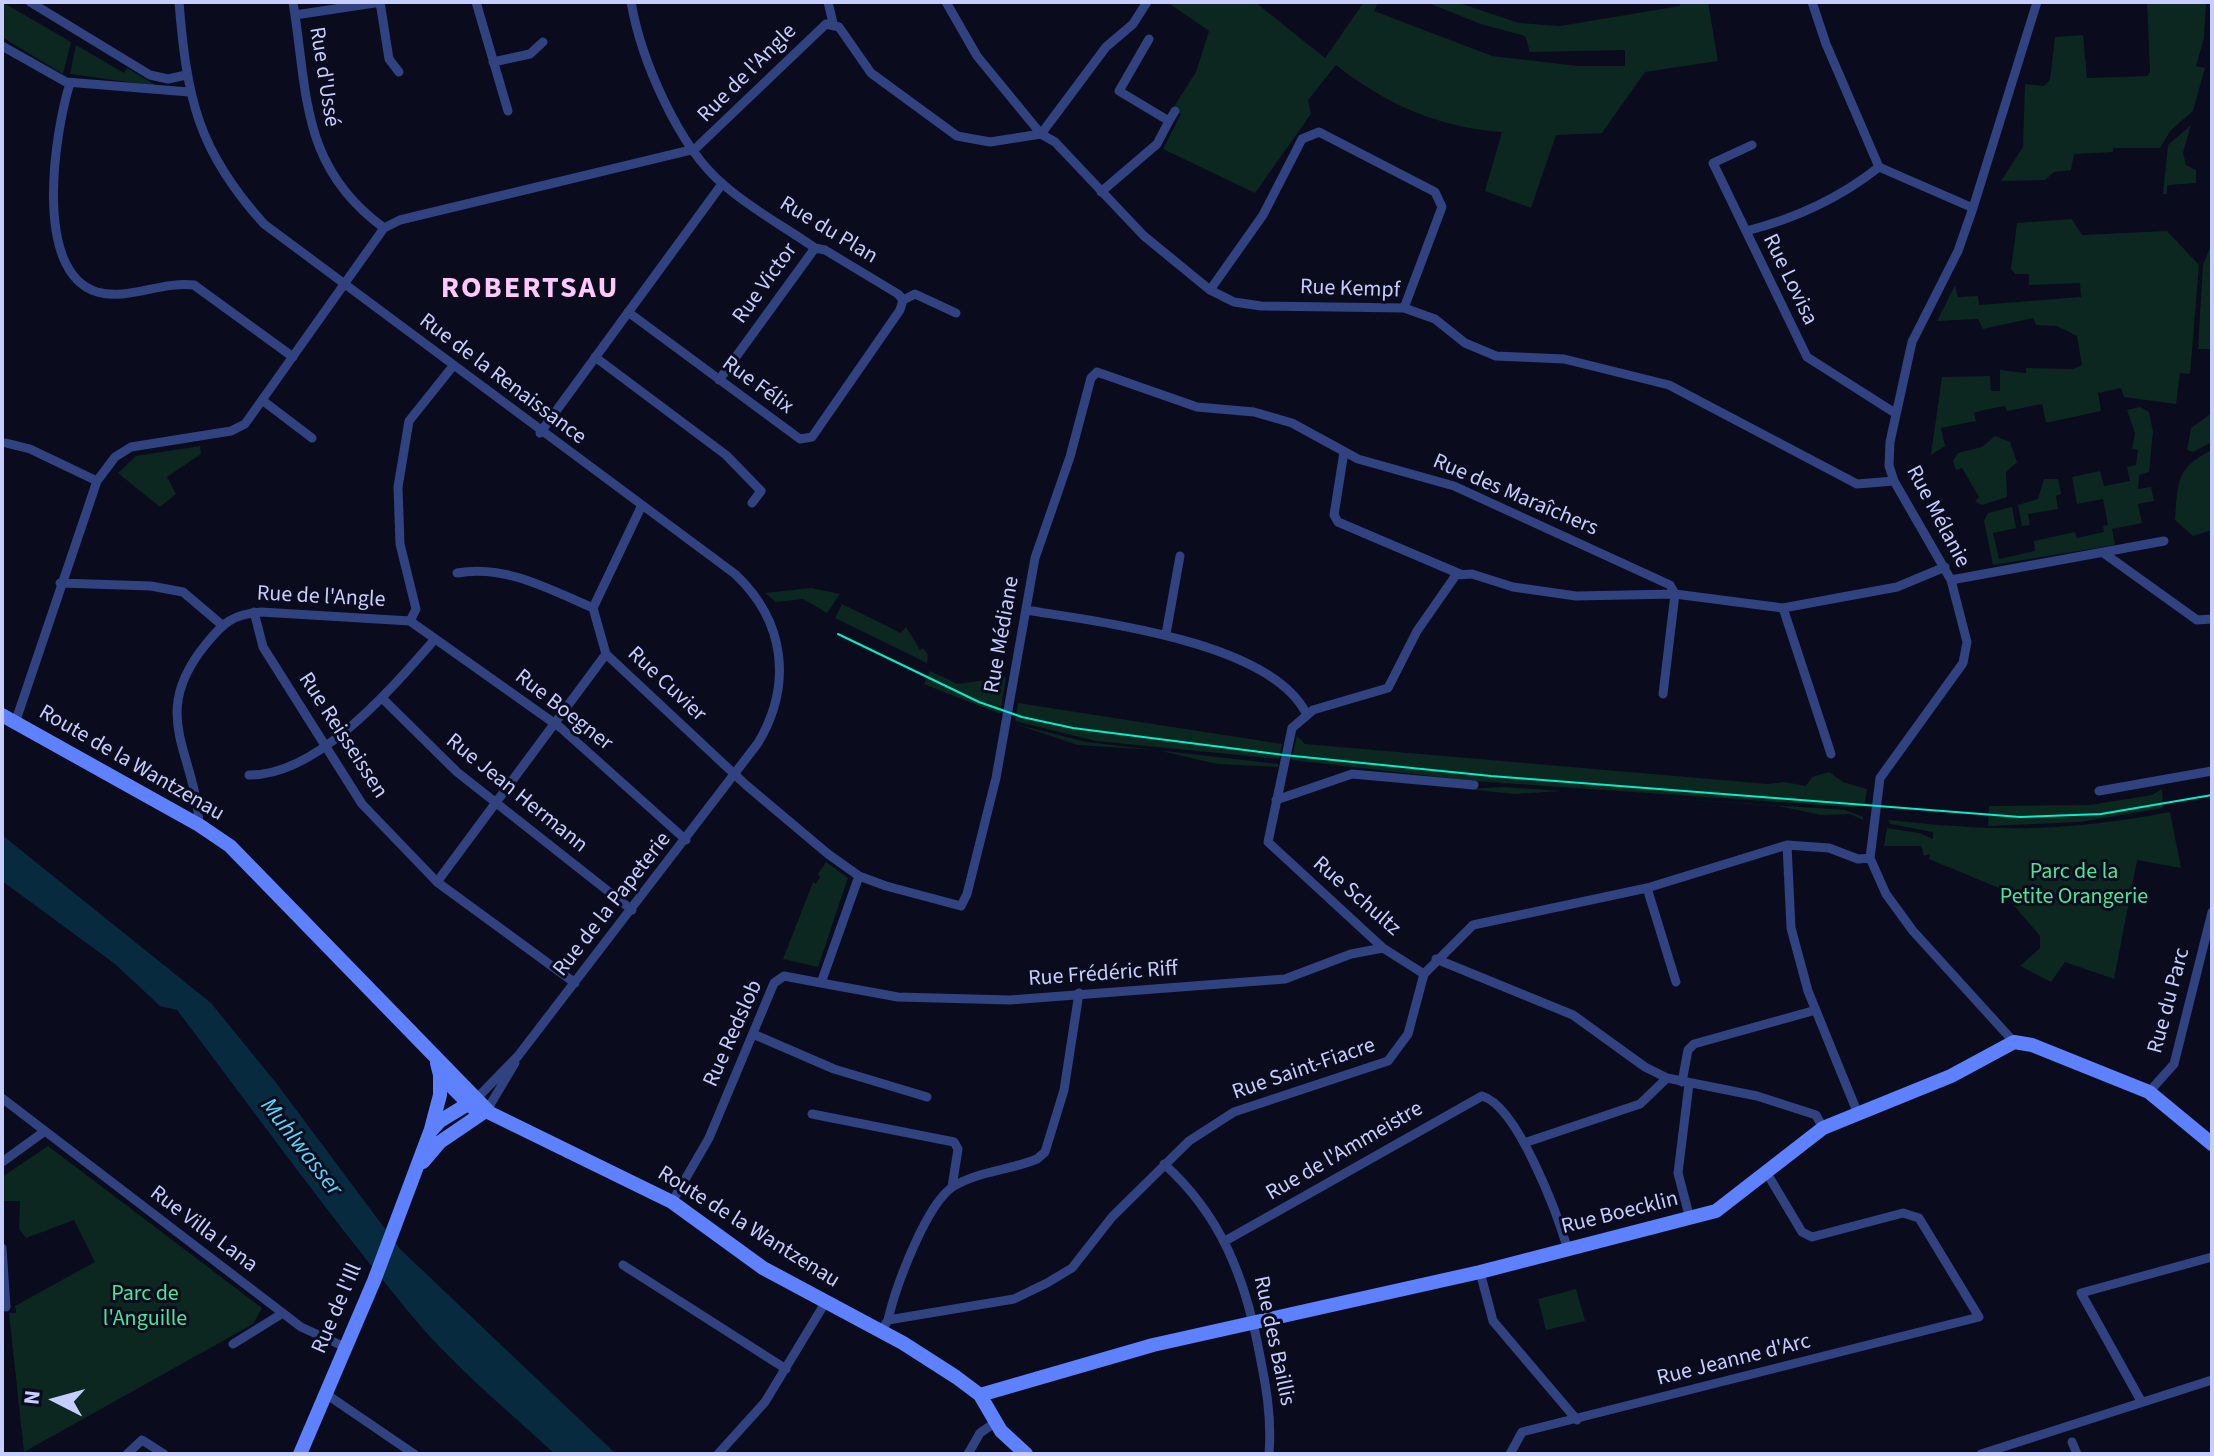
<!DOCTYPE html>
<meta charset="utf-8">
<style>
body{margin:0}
#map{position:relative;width:2214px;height:1456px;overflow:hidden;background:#0a0b1d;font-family:"Source Sans 3",sans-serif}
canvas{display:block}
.frame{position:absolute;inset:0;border:4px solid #c6cdff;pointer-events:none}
.north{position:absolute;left:16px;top:1360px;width:80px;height:80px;-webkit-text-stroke:6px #0a0b1d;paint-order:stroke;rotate:276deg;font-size:22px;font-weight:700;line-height:32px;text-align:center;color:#c6cdff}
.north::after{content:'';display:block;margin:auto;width:28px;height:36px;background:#c6cdff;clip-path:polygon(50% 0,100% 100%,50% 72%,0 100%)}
</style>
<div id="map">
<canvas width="2214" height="1456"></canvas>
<div class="frame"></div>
<div class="north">N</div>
</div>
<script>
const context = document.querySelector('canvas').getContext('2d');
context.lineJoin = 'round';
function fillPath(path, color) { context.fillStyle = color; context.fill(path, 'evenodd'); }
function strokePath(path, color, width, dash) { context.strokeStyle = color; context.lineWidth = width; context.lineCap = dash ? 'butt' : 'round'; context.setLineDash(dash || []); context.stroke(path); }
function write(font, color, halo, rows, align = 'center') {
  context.font = font + ' "Source Sans 3",sans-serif'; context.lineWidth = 6; context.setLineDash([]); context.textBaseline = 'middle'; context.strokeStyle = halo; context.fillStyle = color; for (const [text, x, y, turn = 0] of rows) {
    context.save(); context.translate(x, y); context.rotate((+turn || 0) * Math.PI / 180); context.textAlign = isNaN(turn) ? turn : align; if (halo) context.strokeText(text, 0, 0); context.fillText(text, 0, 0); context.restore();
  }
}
fillPath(new Path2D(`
 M2,2L71,42L63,74L2,37Z
 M1167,2H1255L1325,58L1364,2H1378L1374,11L1492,56L1578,66H1625V50L1530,52L1525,36L1481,24L1426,2H1456L1519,23L1560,26L1680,6V2H1708L1718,61L1645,72L1602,133L1556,135L1531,208L1485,191L1502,132C1440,128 1385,104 1336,65L1308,100L1311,114L1255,193L1163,149L1181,114L1173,108L1196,72L1209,31Z
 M2147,2H2206L2204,38L2196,66L2205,68L2193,111L2171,130L2160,148H2113V152L2074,154L2071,170L2054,172L2045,180L2001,181L2023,147L2025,84L2044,86L2050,80L2055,37L2083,35L2087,78L2147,76L2150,72Z
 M76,45L124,73L127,68L157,86L70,74Z
 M2191,125L2183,153L2186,165L2196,170V183L2167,185V194H2163L2168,145Z
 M2072,219L2082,235L2167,231L2199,265L2190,374L2180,373L2176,404L2124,397L2121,388L2098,393L2101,411L2050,422H2046L2042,404L2007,411L2005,406L1979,411L1974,413L1976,421L1941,428L1945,446L1931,455L1942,377L1990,376L1991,391H2000V370L2026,373V368L2073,369L2082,365L2077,336L2057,326L2036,325L2033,318L1983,329L1978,319L1937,321L1955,285L1958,297L1978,296L1979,305L2081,297L2080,283L2029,285V274H2015L2011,269L2017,223Z
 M2212,243V349H2198L2203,265Z
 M2140,407L2149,412L2153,432L2149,472L2139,475L2138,489L2151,487L2154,501L2138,504L2142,523L2112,529L2115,545L1993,565L1984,521L1988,513L2012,507L2016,528L1993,533L1999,559L2035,551L2034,541L2075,532L2077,538L2104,532L2103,526L2108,525L2103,499L2077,504L2072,477L2100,471L2104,486L2130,481L2127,467L2136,465L2138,450L2132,449L2135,433L2127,410Z
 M2212,413V442L2193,452L2187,450L2191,428Z
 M1995,436L2010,442L2017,462L2006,472L2007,497L1982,505L1975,501L1979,497L1962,468L1956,470L1953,461L1958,453L1982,447Z
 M200,446L201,454L167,477L176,494L160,507L118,473L136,456Z
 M2212,450V530L2193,536L2175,520C2178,483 2175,468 2212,450Z
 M2044,479H2058L2061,494L2056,496L2058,509L2028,514L2030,525L2022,526L2018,505L2038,499Z
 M811,588L840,594L827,613L803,599L776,602L765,593Z
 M842,604L901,633L906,627L920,650L923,648L928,655L927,663L835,618Z
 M930,671L958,684L1006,677L1000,714L924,684Z
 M1018,703L1282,744L1279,759L1096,741L1015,721Z
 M1015,724L1086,742L1278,764V767L1217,764L1157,750L1078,745Z
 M1297,736L1305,744L1768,784L1784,782L1806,786L1812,777L1829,772L1843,782L1867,789L1864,807H1849L1475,781L1291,760Z
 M1503,787L1845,810L1863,817V820L1850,814L1821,815L1779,806L1562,791L1515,794L1466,789Z
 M2162,789L2163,808L2080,822L1988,826L1989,806L2090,805L2152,795Z
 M2170,812L2181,868L2137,860L2114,979L2065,962L2051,982L2020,966L2040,948V936L1999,888L1929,859L1930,854L1924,856L1921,846H1884L1887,828L1919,833L1933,839V832L1890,824L1889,820C1996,832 2065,832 2170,812Z
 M826,862L848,878L818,967L783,959L813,882L816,884L820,877L818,874Z
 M48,1146L262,1308L253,1324L24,1452L9,1313H16V1308L13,1307L95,1262L74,1220L26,1238L19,1229L20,1201H3L2,1177Z
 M1576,1289L1585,1321L1546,1330L1538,1299Z`), '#0c271f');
fillPath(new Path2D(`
 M2,835L211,1003L277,1084L400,1249L616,1454H555C505,1408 450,1363 407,1310C327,1213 253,1110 177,1010L160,1006L115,964L2,881Z`), '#072a3f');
strokePath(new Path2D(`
 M30,2L150,75L168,79L186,75
 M179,2C187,98 197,150 264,224L735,574C785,621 793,684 758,743L518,1056L476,1099
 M293,2C308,93 300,167 384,228
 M380,2L389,59L399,72
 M476,2L508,111
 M631,2C641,59 678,147 724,185C751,209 785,227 815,248L825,250L898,294L903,300L915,294L956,313
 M828,2L833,23
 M946,2L977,56L1041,134L1055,142L1144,236L1210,290L1234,302L1261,306L1404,308L1435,319L1465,343L1496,356L1564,359L1669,385L1857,484L1894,481
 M1812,2L1826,44L1879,167L1973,208
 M295,15L381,2
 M2,46L66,82L189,92
 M493,62L530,54L543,42
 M70,83C55,131 32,272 97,292C127,301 162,281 194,285L293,357
 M1169,121L1175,111
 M1041,134L1106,47L1133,24L1147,2
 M1752,145L1713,163L1807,357L1895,413
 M1101,192L1157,144L1169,121L1119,91L1149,39
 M1746,231C1794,219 1840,198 1879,167
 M1210,290L1263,215L1302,139L1319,132L1435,192L1442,207L1404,308
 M628,312L800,439L812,437L900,310L903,300
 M595,357L726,455L761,491L752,503
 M719,380L815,248
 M262,400L312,438
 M540,433L722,184
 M6,443L30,449L97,481
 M1344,452L1334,515L1338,522L1460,574
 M2105,554L2197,620L2212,619
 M457,573C505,564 551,590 593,608L606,654L746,785L828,854L859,876L886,886L961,906L967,894L996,778L1035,558L1070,457L1091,378L1097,372L1197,407L1254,412L1292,423L1358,459L1454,486L1670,585L1675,594L1663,694
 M1951,580L2164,541
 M60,583L151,586L183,592L222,625
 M593,608L642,505
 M1783,608L1831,754
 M1026,610C1098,622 1269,641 1306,713
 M254,612L263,647L362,804L437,882L575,983
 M410,621L561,728L686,840
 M1166,634L1180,556
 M383,699L457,772L632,910
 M15,723L97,481L115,457L131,447L231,431L245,424L384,228L400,220L695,149L826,24L839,27L871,73L957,136L990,142L1041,134
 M249,775C318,776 392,688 435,639
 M2099,791L2212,771
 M1276,800L1352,774L1474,785
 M199,825C196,752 147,716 206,644C223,623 233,614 261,612L410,621L416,609L400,544L398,487L409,421L453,366
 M1787,845L1791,928L1808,991L1858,1114
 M437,882L606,654
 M1647,888L1676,982
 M1436,959L1573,1015L1645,1067L1667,1078L1757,1096L1816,1115L1823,1128
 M1424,974L1383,948L1268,842L1292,728L1313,710L1388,688L1417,631L1456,575L1472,574L1513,587L1576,596L1675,594L1783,608L1897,587L1945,567
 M821,983L898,997L1010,1000L1285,979L1351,954L1383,948
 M753,1034L834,1069L927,1097
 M2014,1042L1913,931L1886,894L1870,858L1880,778L1963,663L1967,642L1951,580L1894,481L1889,466L1890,442L1912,342L1958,251L1973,208L2037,2
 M1682,1082L1688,1050L1694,1044L1816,1010
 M1689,1084L1678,1173L1690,1219
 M2149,1092L2174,1064L2212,912
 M2,1098L301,1327L345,1347
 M487,1110L515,1063
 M812,1114L954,1142L958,1149L952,1187
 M1524,1143L1640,1104L1667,1078
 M2,1162L45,1131
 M1164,1164C1221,1215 1245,1278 1259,1351C1266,1386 1272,1418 1269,1454
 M672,1202L709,1138L774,983L784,976L821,983L859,876
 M1225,1241L1482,1096C1518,1106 1558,1216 1568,1250
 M2,1248L6,1307
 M623,1265L786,1369
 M1480,1272L1493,1321L1577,1420
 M888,1320C895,1289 926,1203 954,1186C979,1171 1011,1170 1037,1159L1045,1152L1064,1090L1079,993
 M881,1331L888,1320L1014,1299L1047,1283L1072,1268L1112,1217L1189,1141L1234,1112L1388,1061L1408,1034L1424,974L1473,925L1647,888L1787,845L1829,848L1858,859L1870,858
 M233,1344L283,1313
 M326,1394L414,1454
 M2141,1401L2081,1293L2212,1257
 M2072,1442L2077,1454
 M127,1454L142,1440L164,1454
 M718,1454L765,1402L825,1303
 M968,1454L980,1433L996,1422
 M1510,1454L1522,1432L1979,1317L1919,1218L1903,1213L1812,1237L1802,1232L1765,1170
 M1981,1454L2212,1380`), '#314280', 9);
strokePath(new Path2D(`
 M2,715L199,825L230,846L490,1113L672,1202L763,1268L903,1343L956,1377L980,1395L1001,1431L1026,1454
 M437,1063L440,1075L473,1108
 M431,1129L440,1095V1075
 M423,1162L440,1142L487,1110
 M980,1395L1153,1345L1480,1272L1716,1211L1823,1128L1951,1076L2014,1042L2032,1045L2149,1092L2212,1144
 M300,1454L374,1281L430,1132L440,1121L476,1099`), '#5d81ff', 14);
strokePath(new Path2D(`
 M838,634L979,702L1022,717L1073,728L1284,755L1491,776L2020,817L2101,814L2212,795`), '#00f1cc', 2);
write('22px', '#c6cdff', '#0a0b1d', [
 ["Rue de l'Angle",748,74,-45],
 ["Rue d'Ussé",323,77,81],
 ["Rue du Plan",828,231,31],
 ["Rue Lovisa",1789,280,64],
 ["Rue Victor",766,284,-54],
 ["Rue Kempf",1350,290,2],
 ["Rue de la Renaissance",502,380,37],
 ["Rue Félix",757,386,36],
 ["Rue des Maraîchers",1515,496,23],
 ["Rue Mélanie",1937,517,62],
 ["Rue de l'Angle",321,598,3],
 ["Rue Médiane",1003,635,-80],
 ["Rue Cuvier",666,685,43],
 ["Rue Boegner",563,711,38],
 ["Rue Reisseissen",342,736,57],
 ["Route de la Wantzenau",131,764,30],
 ["Rue Jean Hermann",516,794,39],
 ["Rue Schultz",1356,897,41],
 ["Rue de la Papeterie",613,905,-52],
 ["Rue Frédéric Riff",1103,975,-4],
 ["Rue du Parc",2170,1001,-75],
 ["Rue Redslob",734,1034,-66],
 ["Rue Saint-Fiacre",1304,1070,-19],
 ["Rue de l'Ammeistre",1345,1152,-30],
 ["Rue Boecklin",1620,1214,-14],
 ["Route de la Wantzenau",748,1228,32],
 ["Rue Villa Lana",203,1230,37],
 ["Rue de l'Ill",338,1309,-67],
 ["Rue des Baillis",1273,1341,78],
 ["Rue Jeanne d'Arc",1734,1361,-14]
]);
write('22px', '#49e798', '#0a0b1d', [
 ["Parc de la",2074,873],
 ["Petite Orangerie",2074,898],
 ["Parc de",145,1295],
 ["l'Anguille",145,1320]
]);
write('italic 24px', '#54dbff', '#0a0b1d', [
 ["Muhlwasser",300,1148,52]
]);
context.letterSpacing = '2px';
write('bold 30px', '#ffc8f9', '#0a0b1d', [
 ["ROBERTSAU",530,290]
]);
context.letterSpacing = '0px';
</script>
